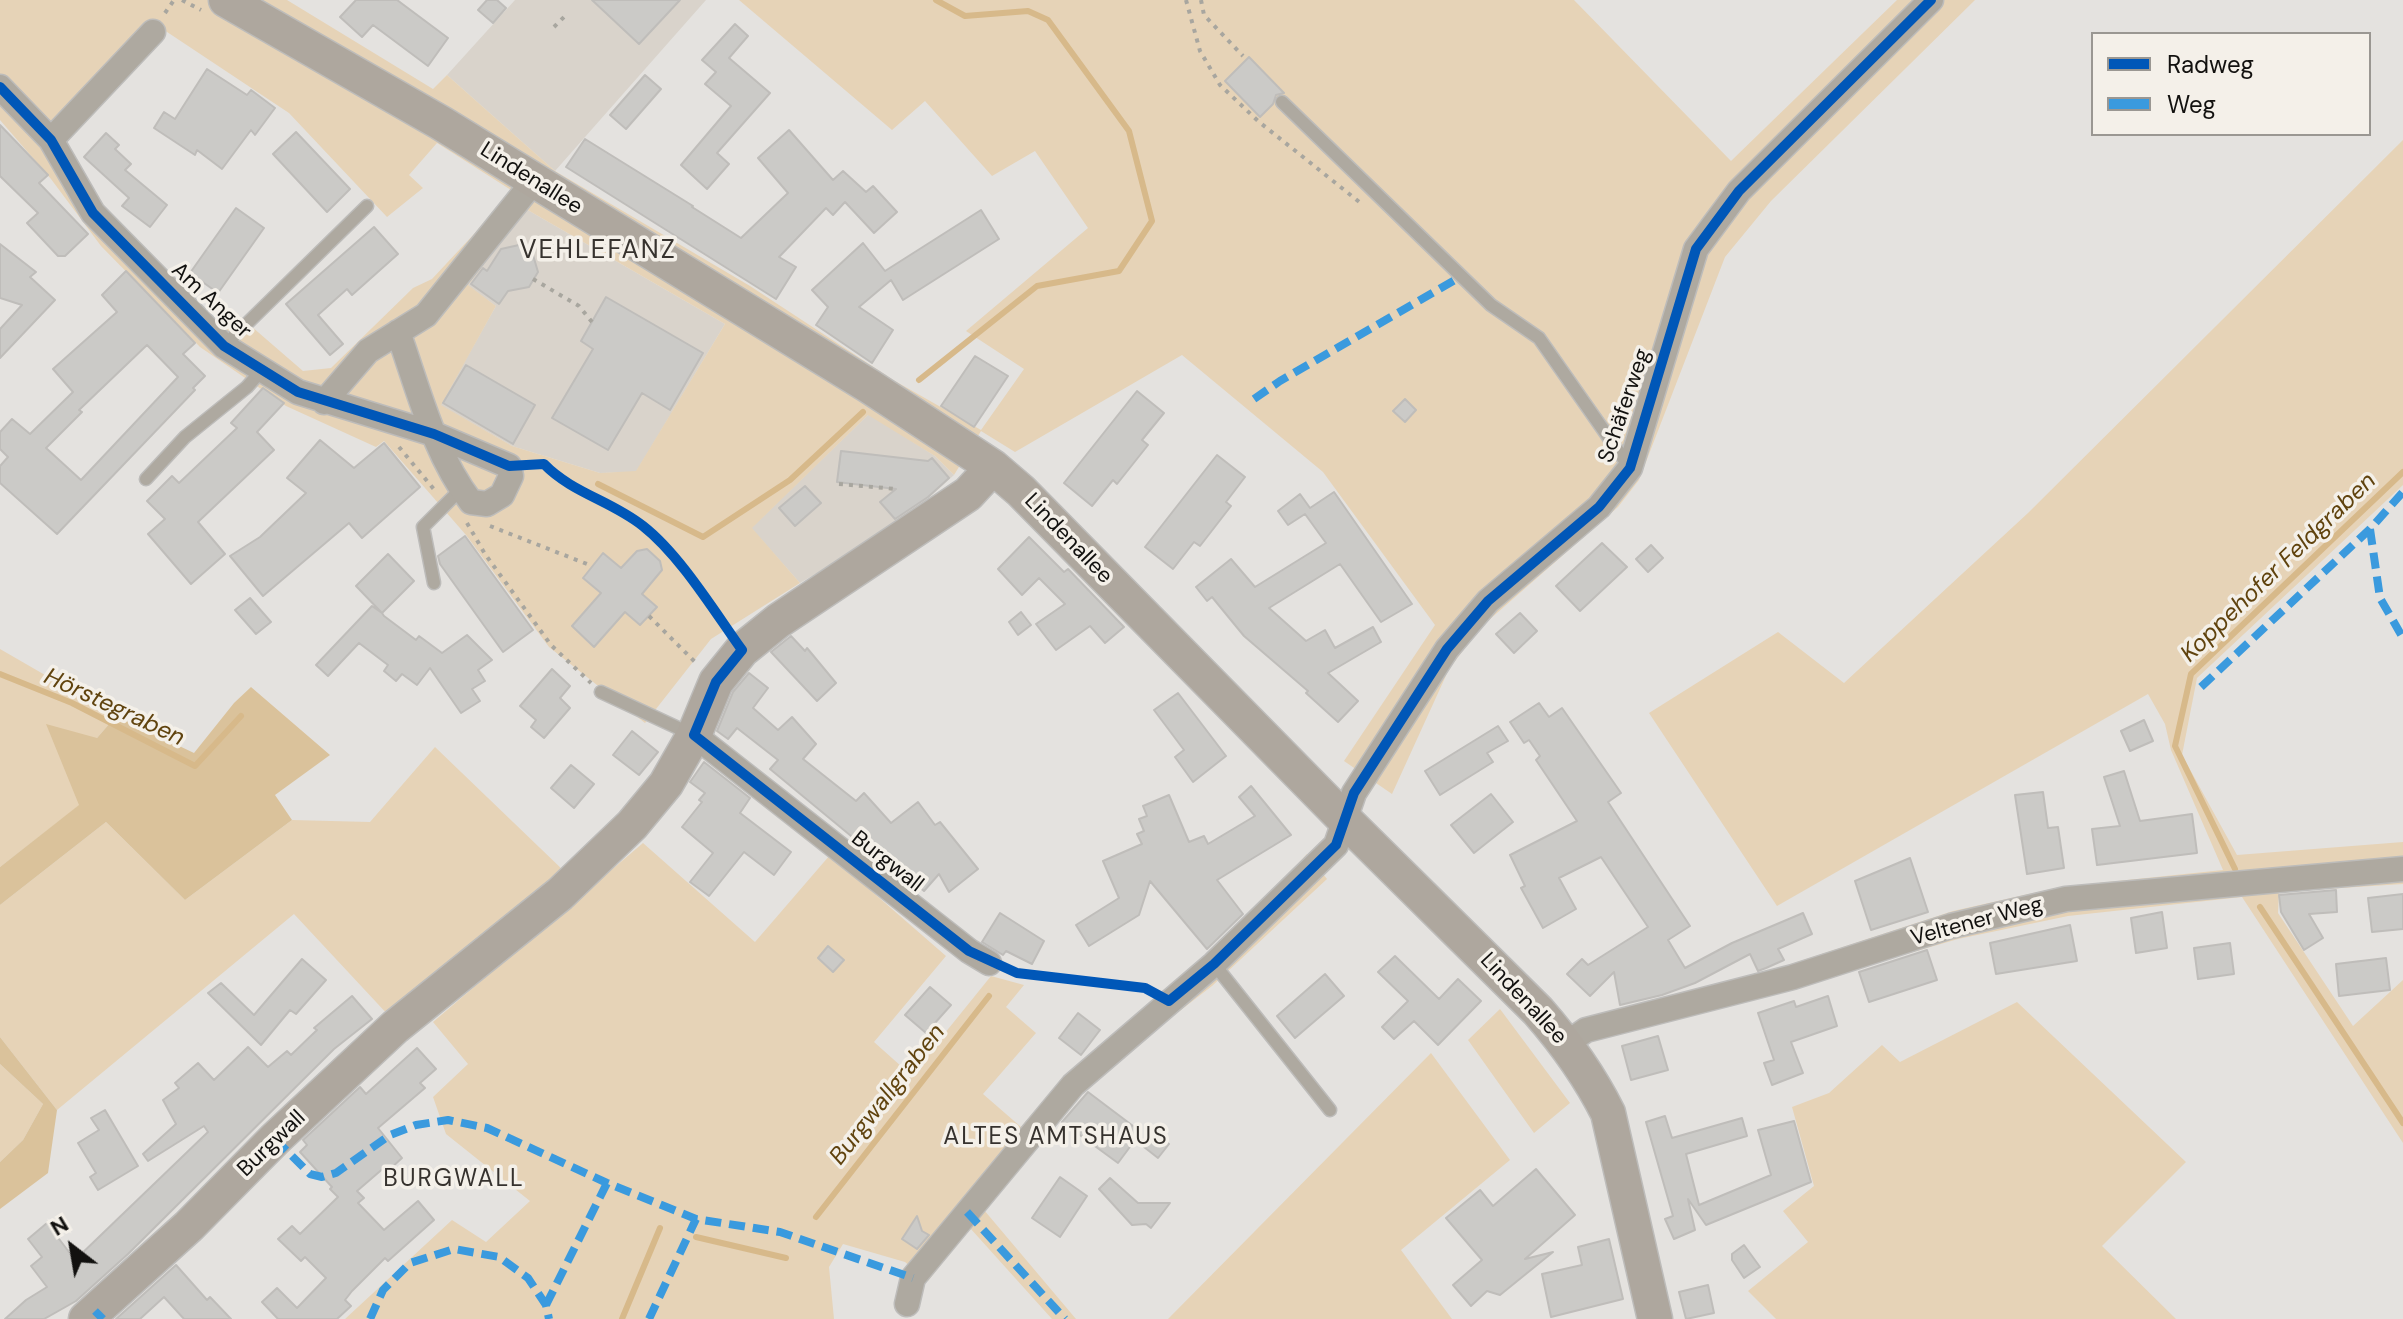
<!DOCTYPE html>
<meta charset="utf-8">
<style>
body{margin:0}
#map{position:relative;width:2403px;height:1319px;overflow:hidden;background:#e4e2df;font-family:"DM Sans",sans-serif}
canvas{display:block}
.legend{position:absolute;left:2091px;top:32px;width:280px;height:104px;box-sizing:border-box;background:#f4f0e9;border:2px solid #9a9792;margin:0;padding:10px 14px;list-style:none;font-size:24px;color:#12110f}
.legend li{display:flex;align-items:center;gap:16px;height:40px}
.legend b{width:40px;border:2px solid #9a9792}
.north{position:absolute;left:32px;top:1207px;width:80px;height:80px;-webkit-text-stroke:6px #f4f0e9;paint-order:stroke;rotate:329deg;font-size:22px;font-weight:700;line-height:32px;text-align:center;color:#12110f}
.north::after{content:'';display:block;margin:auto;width:28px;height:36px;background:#12110f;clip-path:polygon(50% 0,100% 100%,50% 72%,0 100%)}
</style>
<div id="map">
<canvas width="2403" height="1319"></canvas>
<ul class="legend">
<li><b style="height:10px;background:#0057b8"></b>Radweg</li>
<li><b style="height:10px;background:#3a9ade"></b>Weg</li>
</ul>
<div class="north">N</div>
</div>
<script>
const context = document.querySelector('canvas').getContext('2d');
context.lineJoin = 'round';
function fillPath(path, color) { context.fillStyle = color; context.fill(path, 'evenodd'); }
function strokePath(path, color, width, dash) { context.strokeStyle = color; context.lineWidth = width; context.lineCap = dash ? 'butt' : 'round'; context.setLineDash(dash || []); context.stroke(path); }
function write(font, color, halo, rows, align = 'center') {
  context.font = font + ' "DM Sans",sans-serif'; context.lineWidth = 7; context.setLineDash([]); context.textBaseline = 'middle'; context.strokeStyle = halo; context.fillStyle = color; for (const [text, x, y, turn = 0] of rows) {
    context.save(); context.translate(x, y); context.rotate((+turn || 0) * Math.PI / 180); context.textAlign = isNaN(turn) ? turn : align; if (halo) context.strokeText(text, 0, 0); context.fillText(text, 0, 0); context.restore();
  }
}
fillPath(new Path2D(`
 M515,0H706L555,171L447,75Z
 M526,209L725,324L636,472L600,473L512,446L440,405L496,306L467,285Z
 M869,414L935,456L954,475L900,524L800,583L751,528Z`), '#d9d3cb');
fillPath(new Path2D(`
 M0,0H287L433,89L447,75L555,171L750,286L895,381L981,430L1024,369L966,331L1088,228L1035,151L992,176L925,101L892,130L739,0H1574L1731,161L1897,0H1975L1771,201L1725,257L1639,480L1618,507L1481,627L1449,669L1392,794L1344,761L1435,625L1323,472L1182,355L1015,452L981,431L954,475L935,456L868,415L752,528L800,583L711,639L645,723L549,647L466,535L384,441L376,447L286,406L200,347L101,246L51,179L0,120ZM152,22L289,113L387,217L423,188L409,175L437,143L511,190L474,234L432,279L413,288L331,368L303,371L244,320L216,328L103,213L54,126ZM526,209L725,324L636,471L600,473L512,446L441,405L496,306L468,285Z
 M2403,140V485L2197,678L2182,755L2237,855L2403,842V884L2279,892L2278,913L2353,1026L2403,980V1143L2242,897L2068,916L1958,939L1742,1002L1597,1040L1589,1016L1742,980L1953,911L2060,887L2223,870L2171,750L2165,724L2148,694L1777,906L1649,713L1778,632L1844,683L2028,513Z
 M0,649L116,716L97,738L80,805L0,867Z
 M435,747L565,872L390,1017L294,914L57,1110L0,1037V905L106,822L185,900L292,820L370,822Z
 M643,843L755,942L830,855L946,956L874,1042L911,1075L991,976L1024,985L1006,1007L1036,1033L983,1094L1021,1127L1048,1095L1247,920L1307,854L1327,879L1212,986L1081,1087L984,1210L1076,1319H1052L970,1228L928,1281L905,1262L843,1244L829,1267L834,1319H345L452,1220L486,1242L530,1201L446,1134L433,1097L468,1064L433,1022Z
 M2017,1002L2186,1162L2102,1246L2176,1319H1776L1748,1291L1808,1242L1783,1211L1814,1186L1792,1107L1829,1093L1882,1045L1900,1062Z
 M1500,1009L1570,1103L1534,1133L1468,1040Z
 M1431,1053L1510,1160L1401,1250L1452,1319H1168Z
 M0,1064L43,1104L23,1140L0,1162Z`), '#e6d3b7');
fillPath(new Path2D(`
 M251,687L330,755L275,795L292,820L185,900L106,822L0,905V867L79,805L46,724L97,738L116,716L194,753L234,703Z
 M0,1037L57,1110L48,1173L0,1209V1162L23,1140L43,1104L0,1064Z`), '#dac29b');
strokePath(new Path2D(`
 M919,380L1037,286L1119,271L1152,221L1129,131L1048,20L1028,11L965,16L936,0
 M598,484L703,537L790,480L863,412
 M0,674L72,703L195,766L241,716
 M2235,869L2175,746L2191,674L2403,472
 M2260,907L2403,1123
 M816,1217L989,996
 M696,1237L786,1258
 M622,1319L660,1228`), '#d7b98a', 6);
const building = new Path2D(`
 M356,0H397L448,38L428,66L373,25L362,37L340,17Z
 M487,0H497L506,8L493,23L478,10Z
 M592,0H680L639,44Z
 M735,24L748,36L729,58L770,93L717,153L729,164L707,189L681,165L731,106L705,84L716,72L702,60Z
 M1249,57L1284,93L1276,95L1273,104L1260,117L1225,81Z
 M207,69L247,95L251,90L275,108L255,135L251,130L222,169L197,150L195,155L154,128L164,112L175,119Z
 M645,75L661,89L626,129L610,115Z
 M0,125L48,175L39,183L88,234L65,256H58L27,223L38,213L0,176Z
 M789,130L833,180L843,171L866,192L873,186L897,212L874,233L845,202L833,215L826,208L779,257L796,267L776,299L566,167L585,139L693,206L692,207L741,238L788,193L758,158Z
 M296,132L350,189L327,212L273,154Z
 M106,133L119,145L115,149L131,164L125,170L167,205L150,227L122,206L129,198L84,157Z
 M236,208L264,228L218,293L190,273Z
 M981,210L999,239L903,300L891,280L859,307L893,330L872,363L816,325L828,307L812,290L863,243L885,271Z
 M374,227L398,254L352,295L347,289L318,315L343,344L330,355L286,304Z
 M0,244L36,272L30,277L55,300L0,358V329L22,305L0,298Z
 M519,245L533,255L538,272L529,287L508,291L499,304L471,284L483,268L487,271L501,249Z
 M126,271L195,343L183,354L205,376L193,388L195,390L57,534L0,483V466L8,457L0,449V432L12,419L30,434L73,392L53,369L117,312L102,295ZM147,345L178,377L81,480L46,448L82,412L79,410Z
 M606,297L703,353L670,410L642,393L608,450L552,418L593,349L581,341Z
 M975,356L1008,376L974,427L941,406Z
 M466,365L535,405L513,444L443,403Z
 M263,388L284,403L257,432L274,450L198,522L225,554L191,584L148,534L165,519L147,501L172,476L179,483L237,428L231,423Z
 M1137,391L1164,413L1142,440L1148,445L1117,484L1113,480L1092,506L1064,483Z
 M1405,399L1416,410L1405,422L1393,411Z
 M320,440L354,468L384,443L420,487L362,538L349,523L263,596L230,556L260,537L306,493L287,478Z
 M841,451L928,461L932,458L949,478L928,497L895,519L880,502L896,489L837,482Z
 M1217,455L1245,477L1226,502L1231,506L1200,546L1194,542L1173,569L1145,547Z
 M805,486L821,503L795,526L779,508Z
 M1334,492L1412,604L1381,622L1340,564L1269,608L1306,641L1325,630L1335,648L1373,627L1381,642L1328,673L1358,701L1338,722L1306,693L1308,691L1244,636L1212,597L1207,601L1196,587L1231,559L1255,587L1326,543L1305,514L1288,525L1278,511L1300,494L1310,508Z
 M465,536L533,630L503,652L440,564L438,556Z
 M1029,537L1064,572L1068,569L1124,627L1105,643L1090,626L1056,650L1036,624L1065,604L1039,578L1022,595L998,569Z
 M1602,543L1627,567L1580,611L1556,586Z
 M1651,545L1663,558L1648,572L1636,559Z
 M647,549L660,561L662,570L642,594L657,607L640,625L625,612L594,647L572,626L601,593L583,578L603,553L621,568L637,551Z
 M388,554L414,581L382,613L384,616L416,640L419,636L442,653L467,635L492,660L478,670L485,681L472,689L480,701L461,713L430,668L417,685L402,674L396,681L384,671L388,665L359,643L328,676L316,665L372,606L382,613L356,586Z
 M250,598L271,622L256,634L235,610Z
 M1021,612L1031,625L1018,635L1009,622Z
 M1520,613L1537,631L1514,653L1496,634Z
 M791,636L805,651L807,648L836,683L817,701L771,652Z
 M552,669L570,686L560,698L570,708L544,738L531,727L536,720L520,706Z
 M749,673L768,688L753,708L778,730L792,717L816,744L803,759L856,801L864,793L891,823L918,802L935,825L940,822L978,869L949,892L939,874L924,891L917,885L914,888L770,769L778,760L737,728L728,739L717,731L733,692Z
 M1178,693L1226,756L1193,782L1175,757L1184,750L1154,710Z
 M1539,703L1549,717L1562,708L1621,793L1608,802L1690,926L1668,940L1685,968L1732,943L1803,913L1812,934L1778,949L1784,960L1766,968L1758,971L1750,954L1695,983L1662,995L1620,1005L1614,972L1590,996L1567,974L1582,959L1588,965L1648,927L1601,857L1559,878L1576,909L1543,928L1521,888L1525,886L1510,855L1577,821L1536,760L1540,756L1529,740L1524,743L1510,722Z
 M2144,720L2153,741L2130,751L2121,731Z
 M1498,726L1508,741L1487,753L1493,762L1440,795L1425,771Z
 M632,731L658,752L639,775L613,755Z
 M704,762L750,798L740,813L791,852L774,875L744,852L709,896L690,882L713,853L682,827L702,802L699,800L705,793L690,782Z
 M571,765L594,784L574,808L551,788Z
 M2124,771L2140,821L2192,814L2197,853L2097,865L2092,829L2120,826L2104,777Z
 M1251,786L1291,835L1217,880L1243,914L1207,949L1150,881L1139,915L1089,946L1076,925L1119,898L1103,861L1142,844L1137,834L1144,831L1139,819L1147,816L1143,806L1169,795L1189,842L1204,836L1208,844L1255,816L1239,797Z
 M2043,792L2048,828L2058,827L2064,868L2027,874L2015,795Z
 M1491,794L1513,822L1474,853L1451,825Z
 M1910,858L1928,912L1871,930L1855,881Z
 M2336,890L2337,912L2309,914L2323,938L2304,950L2281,912L2279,895Z
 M2403,894V929L2372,932L2368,898Z
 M2162,912L2167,948L2136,953L2131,918Z
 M1000,913L1044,941L1032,964L1006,951L1003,955L982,942Z
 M2070,925L2077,961L1996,974L1990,943Z
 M2230,943L2234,974L2198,979L2194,948Z
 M828,946L844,960L833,972L818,958Z
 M1927,950L1937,980L1869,1002L1859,972Z
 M1395,956L1439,999L1458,979L1481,1001L1438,1045L1414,1021L1394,1039L1382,1027L1408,1001L1378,972Z
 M2386,958L2390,990L2339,996L2336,964Z
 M302,959L326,980L296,1014L290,1010L261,1045L208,993L221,983L254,1015Z
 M1325,974L1344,996L1295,1038L1277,1016Z
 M930,987L951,1005L926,1033L905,1015Z
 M352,996L372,1019L334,1049L128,1254L76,1301L44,1319H5L26,1300L47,1287L31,1266L42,1257L28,1239L47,1223L75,1260L208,1132L204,1126L148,1161L143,1154L176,1124L163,1100L179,1088L175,1083L198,1063L214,1080L248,1047L268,1067L287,1051L291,1055L317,1030L314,1028Z
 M1828,996L1837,1026L1791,1042L1803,1073L1772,1085L1764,1063L1774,1060L1758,1013L1794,1001L1796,1007Z
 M1078,1013L1100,1030L1081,1055L1059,1038Z
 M1658,1036L1668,1070L1631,1080L1622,1046Z
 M417,1048L436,1069L420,1083L425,1088L378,1128L402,1158L390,1169L386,1166L357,1191L364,1198L358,1203L384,1230L418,1201L434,1220L388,1261L385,1258L352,1291L345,1300L351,1306L337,1319H278L262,1302L277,1288L297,1308L326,1278L305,1257L301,1261L278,1239L292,1226L300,1234L338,1197L330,1189L332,1187L300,1152L307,1145L303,1140L360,1087L366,1094Z
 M1088,1092L1141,1132L1118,1163L1062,1122Z
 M105,1110L138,1166L98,1190L90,1177L96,1173L78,1143L99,1130L91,1118Z
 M1665,1116L1672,1138L1742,1118L1747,1136L1686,1154L1699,1205L1771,1175L1758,1130L1794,1121L1811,1182L1706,1225L1688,1199L1695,1230L1674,1239L1665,1219L1673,1216L1646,1122Z
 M1154,1132L1169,1144L1158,1158L1144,1147Z
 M1536,1169L1575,1215L1525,1259L1553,1252L1500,1295L1487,1291L1471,1306L1453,1285L1482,1260L1446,1218L1480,1190L1493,1206Z
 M1060,1177L1087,1196L1060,1237L1032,1218Z
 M1110,1178L1138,1203H1170L1151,1228L1146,1224L1132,1225L1099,1189Z
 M917,1216L922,1231L929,1235L917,1249L902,1239Z
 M1609,1239L1623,1299L1551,1317L1542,1274L1582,1265L1578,1247Z
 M1744,1245L1760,1267L1744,1278L1732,1260V1254Z
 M176,1265L207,1300L210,1297L231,1319H184L164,1297L140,1319H116Z
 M1708,1285L1714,1313L1686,1319L1679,1292Z`);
fillPath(building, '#cbcac7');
strokePath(building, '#bfbdba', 2);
const lane = new Path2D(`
 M1282,102L1491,305L1539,338L1630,468
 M224,346L367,206
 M146,479L185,437L247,387L262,370
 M434,583L423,527L461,489
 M601,692L691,734
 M1214,964L1330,1110`);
const street = new Path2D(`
 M0,87L51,140L93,213L224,346L298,392L434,434L509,466L511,476L502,495L487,504L471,502C434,454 418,388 398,332
 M51,140L153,32
 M324,402L368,351L426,315L534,181
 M694,735L969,951L989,963
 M1566,1044L1586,1030L1793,977L1951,926L2066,899L2403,869
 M907,1304L913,1278L1073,1085L1214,964L1336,845L1354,793L1447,649L1488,601L1599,507L1630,468L1696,249L1739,191L1931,0`);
const secondary = new Path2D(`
 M226,0L441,123L869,386L993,467L1021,491L1345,820L1538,1011C1566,1043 1589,1075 1608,1113L1655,1319
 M86,1319L189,1226L275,1139L395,1027L560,894L632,825L666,784L694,735L716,682L742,650L778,621L968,494L993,467`);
strokePath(lane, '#bdbcba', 15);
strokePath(street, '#bdbcba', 27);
strokePath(secondary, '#bdbcba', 37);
strokePath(new Path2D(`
 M182,0L201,10
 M1186,0L1200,51L1220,85L1258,121L1363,205
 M1201,0L1204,15L1243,56
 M165,13L174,0
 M554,27L566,15
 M533,279L579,306L592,322
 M399,447L437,493
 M839,484L896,489
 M467,523L485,554L551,645L591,683
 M490,526L592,566
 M649,616L697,664
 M1008,970L1017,973L1145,988L1152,992`), '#a8a69f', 4, [4, 6]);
strokePath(lane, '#aea9a0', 12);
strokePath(street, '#aea9a0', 24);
strokePath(secondary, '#aea79e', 34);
strokePath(new Path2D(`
 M1254,399L1280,381L1455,280
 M2370,529L2380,598L2403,638
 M2201,687L2370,529L2403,492
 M275,1139L310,1174L322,1177L336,1173L390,1135L416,1125L448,1120L487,1128L607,1183L696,1219L780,1232L913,1278
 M967,1212L1065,1319
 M546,1305L607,1183
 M95,1311L103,1319
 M370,1319L383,1290L410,1263L454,1249L499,1257L528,1278L546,1305L549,1319
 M649,1319L696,1219`), '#3a9ade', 8, [16, 8]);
strokePath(new Path2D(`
 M0,87L51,140L93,213L224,346L298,392L434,434L509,466L544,464C572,493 612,501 643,526C680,555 714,611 742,650L716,682L694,735L969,951L1017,973L1145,988L1169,1001L1214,964L1336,845L1354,793L1447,649L1488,601L1599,507L1630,468L1696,249L1739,191L1931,0`), '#0057b8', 10);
write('22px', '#12110f', '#f4f0e9', [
 ["Lindenallee",531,179,32],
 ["Am Anger",211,301,43],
 ["Schäferweg",1625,406,-71],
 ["Lindenallee",1068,539,46],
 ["Burgwall",887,862,38],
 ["Veltener Weg",1977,922,-15],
 ["Lindenallee",1523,999,47],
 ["Burgwall",272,1144,-44]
]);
write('italic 24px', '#60430e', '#f4f0e9', [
 ["Koppehofer Feldgraben",2279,568,-44],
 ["Hörstegraben",114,708,25],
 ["Burgwallgraben",888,1095,-52]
]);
context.letterSpacing = '2px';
write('24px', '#36322e', '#f4f0e9', [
 ["ALTES AMTSHAUS",1056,1138],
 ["BURGWALL",454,1180]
]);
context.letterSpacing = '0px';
context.letterSpacing = '2px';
write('26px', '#36322e', '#f4f0e9', [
 ["VEHLEFANZ",598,251]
]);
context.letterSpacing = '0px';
</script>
